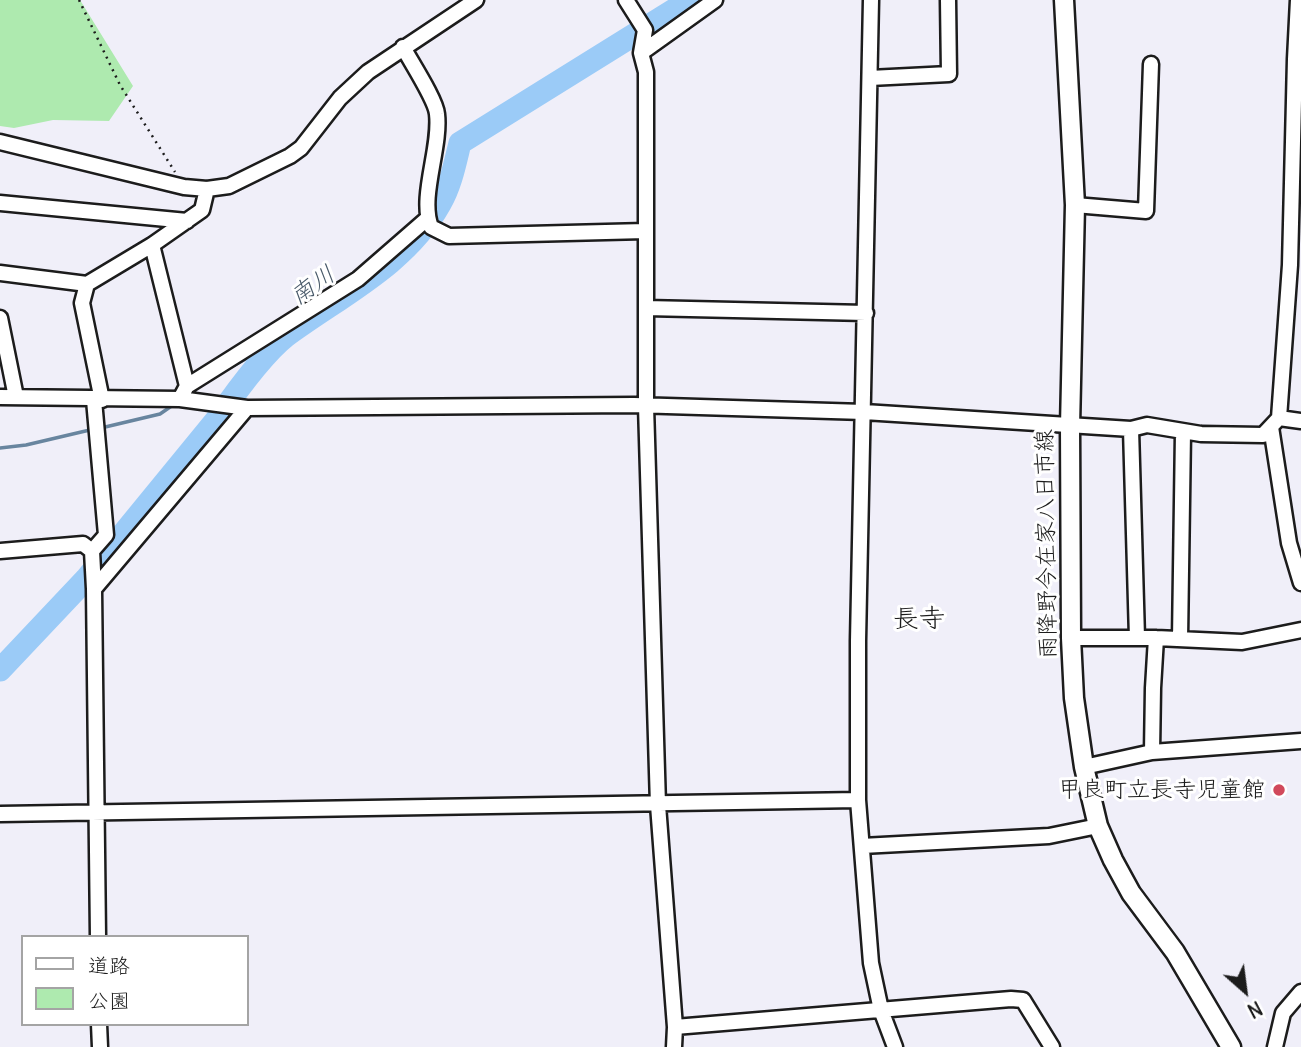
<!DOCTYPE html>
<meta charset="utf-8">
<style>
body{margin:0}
#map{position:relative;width:1301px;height:1047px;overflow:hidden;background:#f0eff9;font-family:Delius,"Klee One",sans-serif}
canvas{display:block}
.legend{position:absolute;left:21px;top:935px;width:228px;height:91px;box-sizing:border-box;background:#fff;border:2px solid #a4a4a4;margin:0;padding:9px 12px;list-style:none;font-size:21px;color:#1c1c1c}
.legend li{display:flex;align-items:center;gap:14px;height:35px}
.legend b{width:35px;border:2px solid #a4a4a4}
.north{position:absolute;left:1210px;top:956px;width:70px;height:70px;-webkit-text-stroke:5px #fff;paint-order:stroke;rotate:152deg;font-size:19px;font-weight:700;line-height:28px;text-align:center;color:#1c1c1c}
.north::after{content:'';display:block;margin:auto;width:24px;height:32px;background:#1c1c1c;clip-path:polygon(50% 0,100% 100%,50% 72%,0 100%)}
</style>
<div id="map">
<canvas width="1301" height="1047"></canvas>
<ul class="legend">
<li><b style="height:9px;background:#fff"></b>道路</li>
<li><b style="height:19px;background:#aeeaaf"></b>公園</li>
</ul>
<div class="north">N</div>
</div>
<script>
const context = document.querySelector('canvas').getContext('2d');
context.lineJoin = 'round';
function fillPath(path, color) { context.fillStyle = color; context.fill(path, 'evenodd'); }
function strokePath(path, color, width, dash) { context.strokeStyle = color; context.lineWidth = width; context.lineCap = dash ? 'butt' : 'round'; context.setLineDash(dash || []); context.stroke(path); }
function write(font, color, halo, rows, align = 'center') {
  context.font = font + ' Delius,"Klee One",sans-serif'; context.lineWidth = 6; context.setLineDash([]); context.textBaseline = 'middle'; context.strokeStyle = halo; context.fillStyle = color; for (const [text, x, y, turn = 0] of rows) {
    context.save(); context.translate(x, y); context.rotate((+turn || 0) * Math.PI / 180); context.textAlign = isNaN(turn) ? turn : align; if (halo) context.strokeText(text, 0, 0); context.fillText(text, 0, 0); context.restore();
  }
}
fillPath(new Path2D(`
 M0,0H80L133,86L109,121L53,120L14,128L0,126Z`), '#aeeaaf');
strokePath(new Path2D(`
 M220,373L284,338
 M101,428L160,414L173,405
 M0,448L26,445L94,429`), '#68859f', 3.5);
strokePath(new Path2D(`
 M0,670L86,579L217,419C235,393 262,355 286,336C340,296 406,265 440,204C451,185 455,163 460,143L690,0`), '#9bcbf7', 23);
const minor = new Path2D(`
 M626,0L645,30L641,53L646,72V406L658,805L675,1027L674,1047
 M871,0L858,641V800L871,963L881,1010L895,1047
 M403,47C411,62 436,100 437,114C441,148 419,197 431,227L449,236L645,231
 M641,53L715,0
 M870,78L949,74L948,0
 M0,142L184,187L207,189L229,186L290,156L301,148L340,98L368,72L476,0
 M0,203L187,221
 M1075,205L1146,211L1151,64
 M152,245L187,386
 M0,273L87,284
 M646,308L866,313
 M0,318L16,397
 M0,397L180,399L247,408L634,405L864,412L1131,429L1147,425L1201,434L1263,435L1279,418L1290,265L1295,59L1298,0
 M180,399L187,386L358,279L428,218
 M102,400L82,303L87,284L152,245L202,210L207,189
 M1279,418L1301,421
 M1271,427L1289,543L1301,583
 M1131,429L1137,638
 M0,551L83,544L92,551
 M94,589L92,551L106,535L94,400
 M1071,638H1156L1242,642L1301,630
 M1180,639L1183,432
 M1152,752L1153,688L1156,638
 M1084,767L1152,752L1301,741
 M0,814L858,800
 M862,846L1049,836L1098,826
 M98,937L94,589L247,408
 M99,1024L100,1047
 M675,1027L1011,999L1023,1000L1052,1047
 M1275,1047L1283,1013L1301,992`);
const major = new Path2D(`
 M1064,0L1075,205L1070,426L1071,638L1074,698L1084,767L1098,826L1113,860L1131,893L1175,952L1231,1047`);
strokePath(minor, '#1c1c1c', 19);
strokePath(major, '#1c1c1c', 23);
strokePath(new Path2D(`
 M79,0L120,85L175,172`), '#1c1c1c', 2.5, [2, 5]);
strokePath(minor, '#fff', 14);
strokePath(major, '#fff', 18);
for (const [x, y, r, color] of [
 [1279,790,7,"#d1495b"]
]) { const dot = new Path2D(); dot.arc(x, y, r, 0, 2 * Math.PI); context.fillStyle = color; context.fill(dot); strokePath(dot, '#fff', 2.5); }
write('23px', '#1c1c1c', '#fff', [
 ["雨降野今在家八日市線",1047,544,-91]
]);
write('23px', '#1c1c1c', '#fff', [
 ["甲良町立長寺児童館",1265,790]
], 'right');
write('italic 24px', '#485969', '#fff', [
 ["南川",313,286,-35]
]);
write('26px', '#1c1c1c', '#fff', [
 ["長寺",919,620]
]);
</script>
